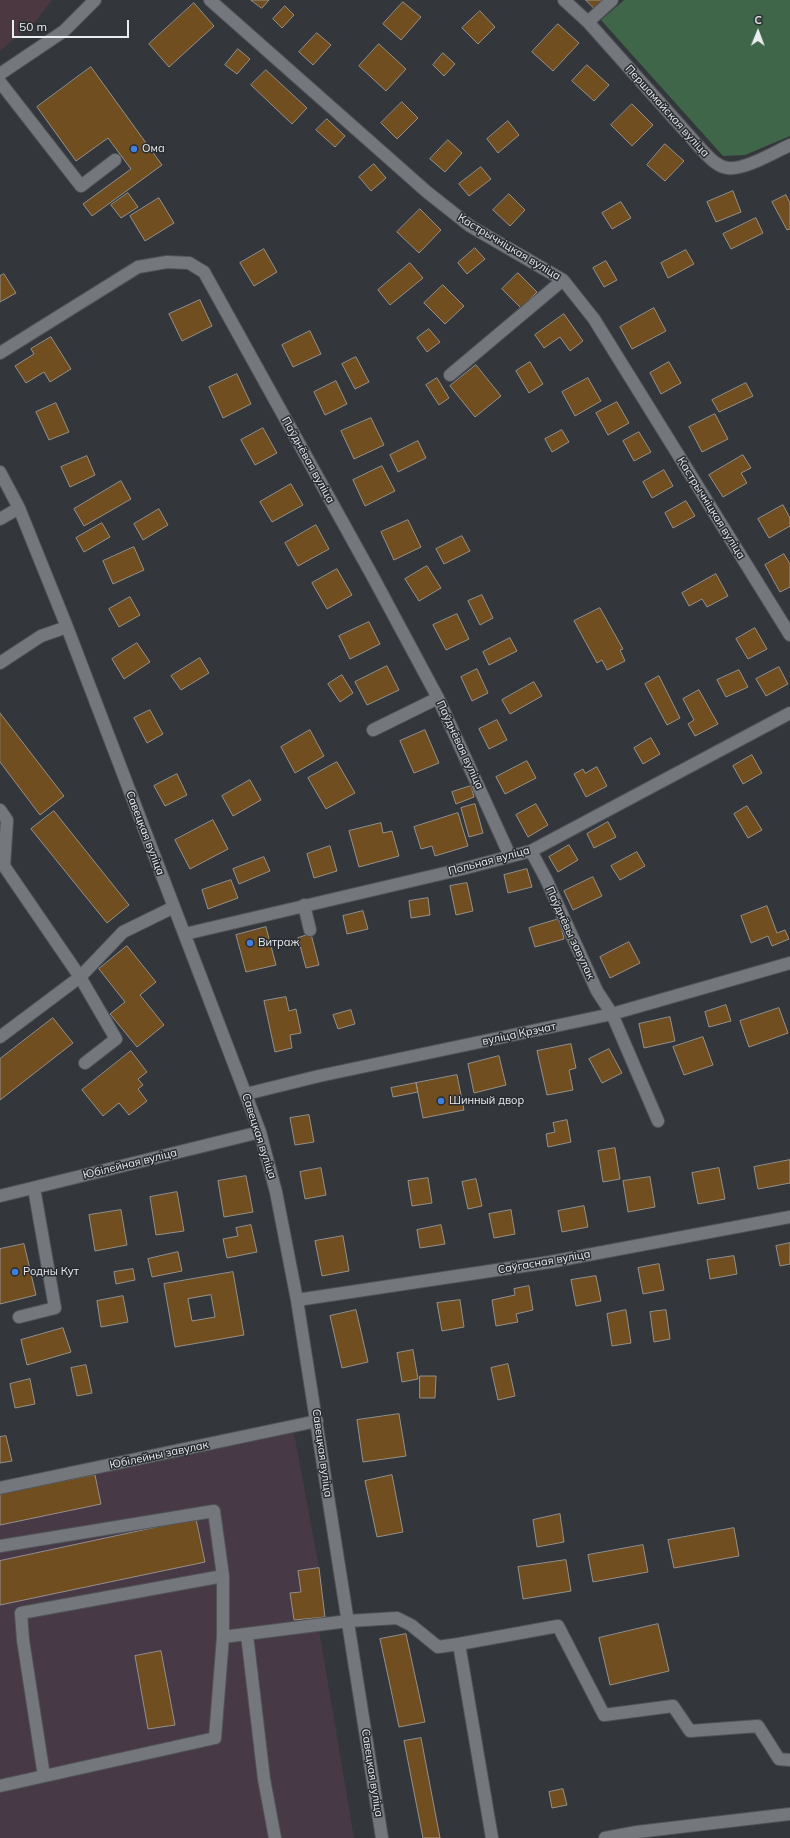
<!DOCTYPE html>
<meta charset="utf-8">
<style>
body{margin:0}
#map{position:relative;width:790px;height:1838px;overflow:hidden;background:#33373b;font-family:Mulish,sans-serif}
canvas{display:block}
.north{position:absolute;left:738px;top:12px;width:40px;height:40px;-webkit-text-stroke:3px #292d31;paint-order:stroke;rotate:1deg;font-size:11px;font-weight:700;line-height:16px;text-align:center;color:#eaedef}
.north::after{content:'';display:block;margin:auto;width:14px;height:18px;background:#eaedef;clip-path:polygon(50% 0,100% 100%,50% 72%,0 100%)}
.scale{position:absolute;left:12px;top:20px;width:117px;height:18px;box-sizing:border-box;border:2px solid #eaedef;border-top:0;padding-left:5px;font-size:12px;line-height:14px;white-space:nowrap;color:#eaedef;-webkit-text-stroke:3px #292d31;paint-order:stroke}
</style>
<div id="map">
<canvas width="790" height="1838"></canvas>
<div class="north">С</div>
<div class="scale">50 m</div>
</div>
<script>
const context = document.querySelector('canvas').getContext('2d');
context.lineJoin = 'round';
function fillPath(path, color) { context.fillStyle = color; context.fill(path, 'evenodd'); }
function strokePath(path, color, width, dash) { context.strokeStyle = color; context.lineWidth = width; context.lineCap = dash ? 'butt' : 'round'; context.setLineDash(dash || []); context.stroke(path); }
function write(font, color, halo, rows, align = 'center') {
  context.font = font + ' Mulish,sans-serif'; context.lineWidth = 3; context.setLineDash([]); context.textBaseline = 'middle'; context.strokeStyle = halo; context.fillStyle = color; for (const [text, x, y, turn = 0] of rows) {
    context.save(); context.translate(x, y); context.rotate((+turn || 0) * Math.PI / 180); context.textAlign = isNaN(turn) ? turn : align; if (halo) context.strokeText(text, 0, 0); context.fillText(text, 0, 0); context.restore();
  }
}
fillPath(new Path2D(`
 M294,1433L319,1568L317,1618L354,1838H0V1494Z`), '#483946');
fillPath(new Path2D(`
 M0,0H52L36,21L0,51Z`), '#4b3840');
fillPath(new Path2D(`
 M624,0H790V136L745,155L723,156L601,20Z`), '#3f6649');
const building = new Path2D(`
 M251,0H269L262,8Z
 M586,0H603L595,9Z
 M403,2L421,17L401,40L383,24Z
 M194,3L214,26L169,67L149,44Z
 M285,6L294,15L282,28L273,19Z
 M480,11L495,27L478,44L462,28Z
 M558,24L579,43L553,71L532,52Z
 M317,33L331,45L313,65L299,52Z
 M379,44L406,69L386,91L359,66Z
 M238,49L250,59L237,74L225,65Z
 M443,53L455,64L444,76L433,65Z
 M587,65L609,85L594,101L572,81Z
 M91,67L162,165L92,216L83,204L131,169L108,138L76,161L37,107Z
 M266,70L307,108L292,124L251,85Z
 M402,102L418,118L397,139L381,123Z
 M632,104L653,125L632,146L611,125Z
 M327,119L345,136L335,147L316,130Z
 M508,121L519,135L498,153L487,139Z
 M448,140L462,153L445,172L430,159Z
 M665,144L684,161L665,181L647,165Z
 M374,164L386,178L371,191L359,177Z
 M481,167L491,179L469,196L459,184Z
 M733,191L741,212L716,222L707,202Z
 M128,193L138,207L121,218L111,205Z
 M509,194L525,210L510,226L493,210Z
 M786,195L790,203V229L787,230L772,202Z
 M159,198L174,223L145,241L130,216Z
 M621,202L631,218L612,229L602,213Z
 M420,209L441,230L419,253L397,232Z
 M756,218L763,233L731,249L723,234Z
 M475,248L485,259L467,274L458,263Z
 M264,249L277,272L254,286L240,263Z
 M686,250L694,264L668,278L661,263Z
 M606,261L617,280L604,287L593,268Z
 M410,263L423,278L390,305L378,290Z
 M518,273L537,292L521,308L502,289Z
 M4,274L16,293L0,302V276Z
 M443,285L464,306L445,324L424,303Z
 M200,300L212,326L182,341L169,314Z
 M654,308L666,331L632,349L620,327Z
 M564,314L583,341L570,351L560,337L544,348L535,335Z
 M429,329L440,342L427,352L417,338Z
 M310,331L321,354L293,367L282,345Z
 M51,337L71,369L50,382L44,372L26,383L15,366L34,354L31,349Z
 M356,357L369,382L355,389L342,364Z
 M530,362L543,384L529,393L516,371Z
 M669,362L681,383L661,394L650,373Z
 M476,365L501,396L475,417L450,386Z
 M237,374L251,404L223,418L209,387Z
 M437,378L449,398L439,405L426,385Z
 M588,378L601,401L575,416L562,392Z
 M336,381L347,404L325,415L314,392Z
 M746,383L753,396L719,412L712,400Z
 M617,402L629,423L608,435L596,413Z
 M56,403L69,432L49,440L36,412Z
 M715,414L728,439L702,452L689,427Z
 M371,418L384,445L354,459L341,431Z
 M263,428L277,453L255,465L241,440Z
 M562,430L569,442L552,452L545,439Z
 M639,432L651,452L634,461L623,441Z
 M418,441L426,458L398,472L390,455Z
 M743,455L751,468L741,473L747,483L723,497L709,475Z
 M87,456L95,475L70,487L61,467Z
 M382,466L395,491L365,506L353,480Z
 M664,470L673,486L652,498L643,482Z
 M121,481L131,499L84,526L74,509Z
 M291,484L303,505L272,522L260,502Z
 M686,501L695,516L673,528L665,513Z
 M783,505L790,518V526L769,538L758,519Z
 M159,509L168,525L143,540L134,524Z
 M408,520L421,547L394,560L381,532Z
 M102,523L110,537L84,552L76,538Z
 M316,525L329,549L298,566L285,543Z
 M462,536L470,551L444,564L436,549Z
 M134,547L144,570L113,584L103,561Z
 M784,554L790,564V587L780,592L765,565Z
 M427,566L441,588L419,601L405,579Z
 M337,569L352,595L327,609L312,583Z
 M716,574L728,596L707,607L702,599L689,606L682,593Z
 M482,595L493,618L480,625L468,601Z
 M130,597L140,615L119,627L109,609Z
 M600,608L623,649L620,650L625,661L607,670L602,660L597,663L574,621Z
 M457,614L469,639L446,650L433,625Z
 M369,622L380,644L350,659L339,636Z
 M755,628L767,649L748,659L736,639Z
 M510,638L517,651L489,665L483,652Z
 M137,643L150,662L124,679L112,659Z
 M200,658L209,673L181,690L171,676Z
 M387,666L399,690L367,705L355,682Z
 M779,667L788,684L766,696L756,679Z
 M477,669L488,693L472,701L461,677Z
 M739,670L748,687L726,697L717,680Z
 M342,675L353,693L340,702L328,684Z
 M659,676L680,718L667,725L645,684Z
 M534,682L542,696L510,714L502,700Z
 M699,690L718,724L695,736L688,724L694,720L683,699Z
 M150,710L163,734L147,743L134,718Z
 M0,713L64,796L40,815L0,762Z
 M497,720L507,740L489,749L479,729Z
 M310,730L324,756L295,773L281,747Z
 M425,730L439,763L414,773L400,741Z
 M651,738L660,754L643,764L634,748Z
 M752,755L762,773L743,784L733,766Z
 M527,761L536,778L505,794L496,777Z
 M337,762L355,793L326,809L308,778Z
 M597,767L607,786L586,797L574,774L583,769L585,773Z
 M177,774L187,795L165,806L154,786Z
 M250,780L261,800L233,816L222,796Z
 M471,786L474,797L456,804L452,792Z
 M475,804L483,833L469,837L461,808Z
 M536,804L548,825L528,837L516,815Z
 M747,806L762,830L748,838L734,814Z
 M54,811L129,905L107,923L31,829Z
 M458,813L468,846L435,856L432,846L421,849L414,827Z
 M213,820L228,849L190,869L175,840Z
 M608,822L616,837L594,848L587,834Z
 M381,823L383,833L392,831L399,856L359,867L349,831Z
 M569,845L578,860L558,872L549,857Z
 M330,846L337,871L314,878L307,854Z
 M637,852L645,866L620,880L611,866Z
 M264,857L270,871L239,884L233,869Z
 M527,869L532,887L508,893L504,875Z
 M593,877L602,896L573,910L564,891Z
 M231,880L238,898L208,909L202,890Z
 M467,883L473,911L456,915L450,886Z
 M428,898L430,915L411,918L409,901Z
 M767,906L777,933L785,930L789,939L772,946L768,936L751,943L741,916Z
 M363,911L368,929L347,934L343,916Z
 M559,919L564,939L535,947L529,928Z
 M266,927L276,965L246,972L236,935Z
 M311,934L319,965L306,968L298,938Z
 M629,942L640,963L610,978L600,957Z
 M127,946L156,982L140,995L164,1025L137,1047L110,1014L125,1002L99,969Z
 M286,997L289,1011L296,1009L301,1033L290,1035L292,1048L275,1052L264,1001Z
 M726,1005L731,1021L709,1027L705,1012Z
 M779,1008L788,1033L749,1047L740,1021Z
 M351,1010L355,1024L338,1029L333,1015Z
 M670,1017L675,1041L644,1048L639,1024Z
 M53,1018L73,1043L0,1100V1059Z
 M703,1037L713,1065L684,1075L673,1047Z
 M571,1044L576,1068L569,1070L573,1090L547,1095L537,1051Z
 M609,1049L622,1073L602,1083L589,1059Z
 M131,1051L147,1072L138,1079L143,1085L138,1089L147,1101L129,1115L119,1103L103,1116L82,1090Z
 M499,1056L506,1085L474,1093L468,1064Z
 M457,1075L464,1110L423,1118L416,1083Z
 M416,1083L418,1092L393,1097L391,1088Z
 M309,1115L314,1142L295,1145L290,1118Z
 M567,1120L571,1142L548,1147L546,1134L555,1132L553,1123Z
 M615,1148L620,1179L603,1182L598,1151Z
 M790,1160V1183L758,1189L754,1167Z
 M321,1168L326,1195L305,1199L300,1172Z
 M719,1168L725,1199L698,1204L692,1173Z
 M246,1176L253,1212L224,1217L218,1181Z
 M650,1177L655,1207L628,1212L623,1181Z
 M428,1178L432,1203L412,1206L408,1181Z
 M476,1179L482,1206L468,1209L462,1182Z
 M177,1192L184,1231L156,1235L150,1197Z
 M584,1206L588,1227L562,1232L558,1211Z
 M121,1210L127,1245L95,1251L89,1215Z
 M511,1210L515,1234L494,1238L489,1214Z
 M251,1225L257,1252L227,1258L223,1239L238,1236L236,1228Z
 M441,1225L445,1244L420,1248L417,1230Z
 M343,1236L349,1271L322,1276L315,1241Z
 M790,1243V1264L780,1266L776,1246Z
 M24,1244L36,1295L0,1304V1249Z
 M178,1252L182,1271L152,1277L148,1259Z
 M734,1256L737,1274L710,1279L707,1260Z
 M659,1264L664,1290L643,1294L638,1268Z
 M133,1269L135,1280L116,1284L114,1272Z
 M233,1272L244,1335L175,1347L164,1284ZM211,1295L215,1317L192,1321L188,1299Z
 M596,1276L601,1301L576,1306L571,1280Z
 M529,1286L533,1310L516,1314L518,1322L496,1326L492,1300L515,1295L514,1289Z
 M123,1296L128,1322L101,1327L97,1301Z
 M460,1300L464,1327L442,1331L437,1303Z
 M356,1310L368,1362L342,1368L330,1316Z
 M626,1310L631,1343L612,1346L607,1314Z
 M666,1310L670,1339L654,1342L650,1312Z
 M63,1328L71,1352L27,1365L21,1340Z
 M413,1350L418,1379L402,1382L397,1353Z
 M508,1364L515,1396L498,1400L491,1368Z
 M86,1365L92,1393L77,1396L71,1368Z
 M420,1376H436L435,1398H420Z
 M30,1379L35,1404L15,1408L10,1384Z
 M399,1414L406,1456L363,1462L357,1420Z
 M6,1436L12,1461L0,1463V1437Z
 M95,1475L101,1504L0,1525V1494Z
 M392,1475L403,1532L377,1537L365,1481Z
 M560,1514L564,1542L537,1547L533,1520Z
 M196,1519L205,1562L0,1605V1561Z
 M734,1528L739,1556L674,1568L668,1540Z
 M643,1545L648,1572L593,1582L588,1555Z
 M566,1560L571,1591L523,1599L518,1567Z
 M319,1568L325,1617L294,1620L290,1593L301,1592L298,1571Z
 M658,1624L669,1671L610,1685L599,1638Z
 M406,1634L425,1722L399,1727L380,1639Z
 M161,1651L175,1725L148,1729L135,1656Z
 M421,1738L440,1838H423L404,1741Z
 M563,1789L567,1805L552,1808L549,1792Z`);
fillPath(building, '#704e20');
strokePath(building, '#95908b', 1);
const minor = new Path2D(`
 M210,0L427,192L470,226L563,280L594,319L790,635
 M564,0L588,22L702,150C709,157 717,167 728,168C745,170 775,152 790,145
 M588,22L612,0
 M0,74L64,31L95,0
 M0,82L81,186L115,160
 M0,353L138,267L167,262L189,263L204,272L373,577L438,698L510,856
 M450,375L563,280
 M0,472L19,508L67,627L260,1132L276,1192L297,1300L382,1838
 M0,519L19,508
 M0,663L41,636L67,627
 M373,730L438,698
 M0,810L7,820L4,866L80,977L116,1039L85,1063
 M531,851L546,879L597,991L612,1014L658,1121
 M304,905L310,930
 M185,934L462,869L531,851L790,713
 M0,1037L80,977L123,932L174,907
 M246,1094L319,1076L612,1014L790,963
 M0,1196L260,1132
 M297,1300L550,1262L790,1217
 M19,1317L55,1308L34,1188
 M0,1488L317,1421
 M0,1546L214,1511L223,1576
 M247,1635L264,1779L275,1838
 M459,1644L558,1626L604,1715L673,1706L690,1731L758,1726L779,1759L790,1760
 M44,1776L23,1640L21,1613L223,1576V1637
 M0,1786L215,1738L223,1637L348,1621L397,1618L411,1625L438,1647L459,1644L492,1838
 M605,1838L637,1832L790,1814`);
strokePath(minor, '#515457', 14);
strokePath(minor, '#74787d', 12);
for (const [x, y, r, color] of [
 [134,149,4,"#3f7fe0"],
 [250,943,4,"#3f7fe0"],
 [441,1101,4,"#3f7fe0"],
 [15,1272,4,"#3f7fe0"]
]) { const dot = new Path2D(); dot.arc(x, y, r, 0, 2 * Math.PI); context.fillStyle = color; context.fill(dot); strokePath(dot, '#292d31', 1.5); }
write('11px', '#eaedef', '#292d31', [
 ["Першамайская вуліца",667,111,48],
 ["Кастрычніцкая вуліца",509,247,31],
 ["Паўднёвая вуліца",308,460,61],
 ["Кастрычніцкая вуліца",711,508,58],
 ["Паўднёвая вуліца",460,745,65],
 ["Савецкая вуліца",145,833,69],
 ["Польная вуліца",489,861,-15],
 ["Паўднёвы завулак",570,933,65],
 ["вуліца Крэчат",519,1034,-12],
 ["Савецкая вуліца",259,1136,72],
 ["Юбілейная вуліца",130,1164,-14],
 ["Саўгасная вуліца",544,1262,-10],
 ["Савецкая вуліца",322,1453,82],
 ["Юбілейны завулак",159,1455,-12],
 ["Савецкая вуліца",372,1773,81]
]);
write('11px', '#eaedef', '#292d31', [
 ["Ома",142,149],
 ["Витраж",258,943],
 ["Шинный двор",449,1101],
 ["Родны Кут",23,1272]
], 'left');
</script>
